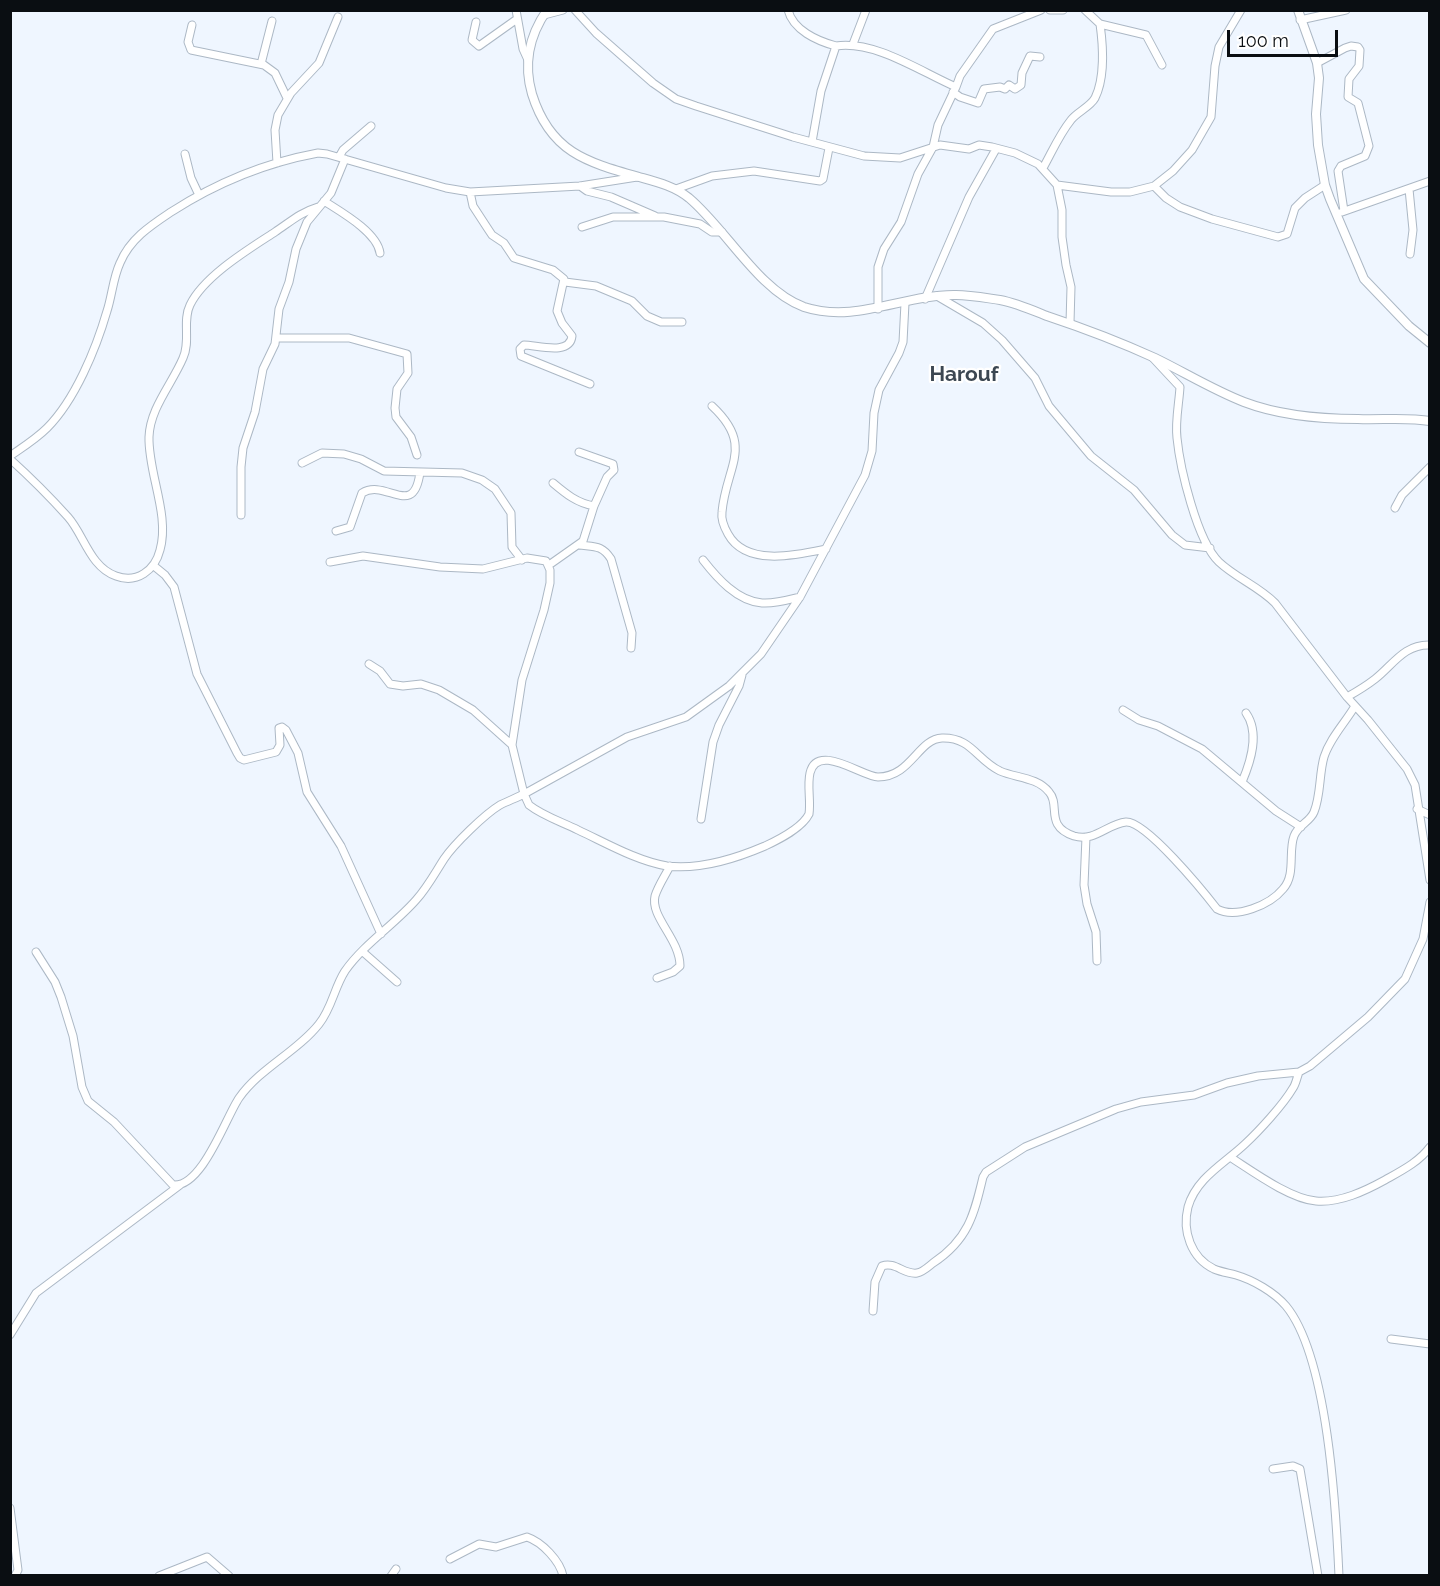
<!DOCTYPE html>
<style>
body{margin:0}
#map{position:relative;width:1440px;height:1586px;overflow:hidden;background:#eff6ff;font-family:Raleway,sans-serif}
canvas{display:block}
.frame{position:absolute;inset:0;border:12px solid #0a0e12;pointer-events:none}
.scale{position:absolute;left:1227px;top:30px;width:111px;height:27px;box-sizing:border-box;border:3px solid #0a0e12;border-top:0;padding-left:8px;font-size:18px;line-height:21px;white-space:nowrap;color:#0a0e12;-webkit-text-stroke:4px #fff;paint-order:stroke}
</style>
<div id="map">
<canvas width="1440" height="1586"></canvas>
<div class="frame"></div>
<div class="scale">100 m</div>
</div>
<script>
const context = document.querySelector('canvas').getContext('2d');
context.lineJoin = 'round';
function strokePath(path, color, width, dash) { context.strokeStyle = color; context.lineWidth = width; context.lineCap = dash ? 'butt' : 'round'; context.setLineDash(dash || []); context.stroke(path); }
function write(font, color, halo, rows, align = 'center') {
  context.font = font + ' Raleway,sans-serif'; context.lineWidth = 4.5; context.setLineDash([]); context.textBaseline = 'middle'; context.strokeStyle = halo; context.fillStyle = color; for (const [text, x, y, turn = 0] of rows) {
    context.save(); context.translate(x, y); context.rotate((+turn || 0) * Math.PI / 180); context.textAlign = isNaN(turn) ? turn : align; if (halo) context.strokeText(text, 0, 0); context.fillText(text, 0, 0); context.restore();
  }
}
const minor = new Path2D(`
 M516,10L523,49L528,60
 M575,10L596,33L653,83L676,99L696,106L793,137L864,156L900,158L940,145L969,149L979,145L992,147L1015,153L1038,164L1057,185
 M788,10C793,30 817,41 836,46L821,91L812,142
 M1050,10H1063
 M544,15L563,10
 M1300,20L1346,10
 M476,22L472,40L479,46L517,19
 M1100,24L1146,35L1162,65
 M192,25L188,42L191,50L264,65L275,73L287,98
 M853,44L866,10
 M836,46C875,40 921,72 956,87L960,76L993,29L1041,10
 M1317,63L1345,48L1351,46L1358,47L1360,50L1359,66L1349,79L1348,97L1358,103L1369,146L1365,156L1341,166L1338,171L1344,211
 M261,64L272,21
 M953,92L960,97L978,103L984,89L1000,87L1005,89L1009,85L1015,89L1021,85L1022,73L1030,56L1040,57
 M185,154L191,178L199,195
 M339,157L343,150L371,126
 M277,163L275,130L278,115L291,93L319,63L338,17
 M1043,168C1052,152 1059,135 1071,120C1077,112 1090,107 1095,98C1105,78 1103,45 1100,24L1085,10
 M580,186L587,191L611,197L655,216
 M1154,186L1166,198L1180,207L1212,219L1278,237L1287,234L1295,208L1305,198L1325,185
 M676,189L712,176L754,171L820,181L823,179L829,148
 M1409,189L1413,230L1410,254
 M470,192L473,206L488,229L492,235L504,243L514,258L553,270L564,279L557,311L562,323L572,336C570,356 537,345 524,345L520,349L521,356L590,384
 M324,201C341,212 377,232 380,253
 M1342,212L1430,181
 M582,227L613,217H664L700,224L712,232H722
 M565,282L596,286L632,301L647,316L661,322H682
 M937,296L983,323L1002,340L1035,378L1049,406L1091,456L1134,490L1172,535L1185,545L1210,548
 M925,299L969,197L996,149
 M905,303L903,342L899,353L879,390L874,413L872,451L865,475L800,597L761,654L729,686L686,717L627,737L524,794L529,805C543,816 562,822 578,830C606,843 637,861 667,866C699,870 737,858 765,846C780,839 802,828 809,814C811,800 807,786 810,773C817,742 863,777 878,777C911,777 918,739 942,738C971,737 977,760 1000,771C1016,778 1037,777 1049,792C1061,805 1044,826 1074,836C1095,842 1107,824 1126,822C1146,821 1203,891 1217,909C1236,919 1270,905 1283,889C1296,875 1288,852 1294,836C1298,825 1310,822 1314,812C1321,795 1319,774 1324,757C1330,738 1345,723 1355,706
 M878,309V267L884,249L901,222L918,174L933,147L938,125L956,87
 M1070,323L1071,287L1066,265L1062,237V210L1057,185L1111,192H1130L1154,186L1173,171L1192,150L1211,117L1215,66L1219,47L1241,10
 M276,338H349L407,354L408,373L397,389L395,408L396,417L411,437L417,455
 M1152,357L1180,387C1179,404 1175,421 1177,438C1180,468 1197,541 1219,562C1236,578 1258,586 1275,603L1347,697L1368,720L1407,769L1415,785L1430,880
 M712,406C755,446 726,466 722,512C721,519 724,527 728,534C746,567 797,555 826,549
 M10,456C23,447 36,439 47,428C75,400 96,349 107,311C112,296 113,278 120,263C130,239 150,226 171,212C216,183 264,163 318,153L327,154L446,188L470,192L580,186L637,177
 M10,459C30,477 50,497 68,517C84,535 90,567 116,576C137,584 155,570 160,550C170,515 148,473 149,437C150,408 172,384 183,358C191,341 182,321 190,305C204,276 249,249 275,232C290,222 301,212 318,207
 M302,463L322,453L344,454L361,459L384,471L462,473L482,480L495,489L511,513L512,547L522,560
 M553,483C566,494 577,503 594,506
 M1395,508L1402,495L1430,467
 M241,515V467L243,448L255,412L263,369L275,344L279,309L289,282L296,249L307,222L331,193L345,159
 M336,531L350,527L362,493C386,478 414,520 420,472
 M579,545C595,547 602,545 611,559L632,633L631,648
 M703,560C717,578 737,601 762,603C774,604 788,600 800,597
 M549,565L583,541L594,506L607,477L614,470L613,464L579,452
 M154,566L165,575L174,587L197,674L237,753L240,758L244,760L276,752L280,745L279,728L282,727L286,730L298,753L307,792L341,846L381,934
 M369,664L380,671L390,684L403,686L421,684L439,690L473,710L512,745
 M1347,697C1356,692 1366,686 1375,679C1393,665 1404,644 1430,645
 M1123,710L1139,720L1158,726L1202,749L1276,811L1301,827
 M1242,782C1251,761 1260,733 1246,713
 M1417,809L1430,815
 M701,819L713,742L719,725L739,686L742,675
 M1086,837L1084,885L1087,904L1096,932L1097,961
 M36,952L55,982L61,997L73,1036L82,1087L88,1101L114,1122L173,1185C202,1188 226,1117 239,1098C260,1068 297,1052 319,1024C332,1008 334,988 345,971C364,944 394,925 416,900C427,888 435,873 444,859C454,844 485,814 500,805C508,801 516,798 524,794L512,745L522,680L544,610L550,583V570L546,561L527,558L483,569L440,567L363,556L330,562
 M363,952L397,982
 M657,978L673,972L680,966C680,939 650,917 655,896C658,886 665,876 670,866
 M1230,1157C1252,1171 1290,1199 1316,1201C1340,1203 1365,1191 1385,1180C1401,1171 1419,1162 1430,1147
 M873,1311L875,1282L882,1266C895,1261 904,1275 917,1273C923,1272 928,1267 933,1263C968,1240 974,1215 983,1177L986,1172L1025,1147L1116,1109L1141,1102L1194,1095L1227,1083L1258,1076L1299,1072
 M10,1335L36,1293L180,1185
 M1391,1339L1430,1344
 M1273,1469L1293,1466L1300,1469L1318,1576
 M10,1508L18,1570L15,1576
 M450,1559L479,1544L496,1547L527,1537C542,1542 560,1561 563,1576
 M159,1576L207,1557L229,1576
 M391,1576L396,1569
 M1339,1576C1336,1509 1328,1357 1286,1306C1274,1292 1253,1280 1236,1275C1229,1273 1221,1272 1214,1269C1191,1258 1182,1231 1188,1207C1196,1178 1225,1163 1245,1144C1259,1131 1283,1105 1293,1088C1296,1084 1297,1077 1299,1072L1310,1066L1368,1017L1405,979L1423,939L1430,902`);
const tertiary = new Path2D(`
 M547,10C529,36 523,63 532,94C550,152 586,162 639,177C657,182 674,186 689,198C726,229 759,291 804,307C856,324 904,294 956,295C970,295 986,298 1000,300C1016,303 1032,310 1047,316C1083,328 1120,342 1155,358C1184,372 1213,390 1244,402C1278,415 1321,419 1358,419C1381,420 1407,417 1430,421
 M1298,10L1317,63L1319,78L1316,114L1318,145L1325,185L1330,199L1364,279L1409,326L1430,343`);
strokePath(minor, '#acb8c5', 9);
strokePath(tertiary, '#acb8c5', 10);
strokePath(minor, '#fff', 7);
strokePath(tertiary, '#fff', 8);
write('bold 21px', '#3c4752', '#fff', [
 ["Harouf",964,375]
]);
</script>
